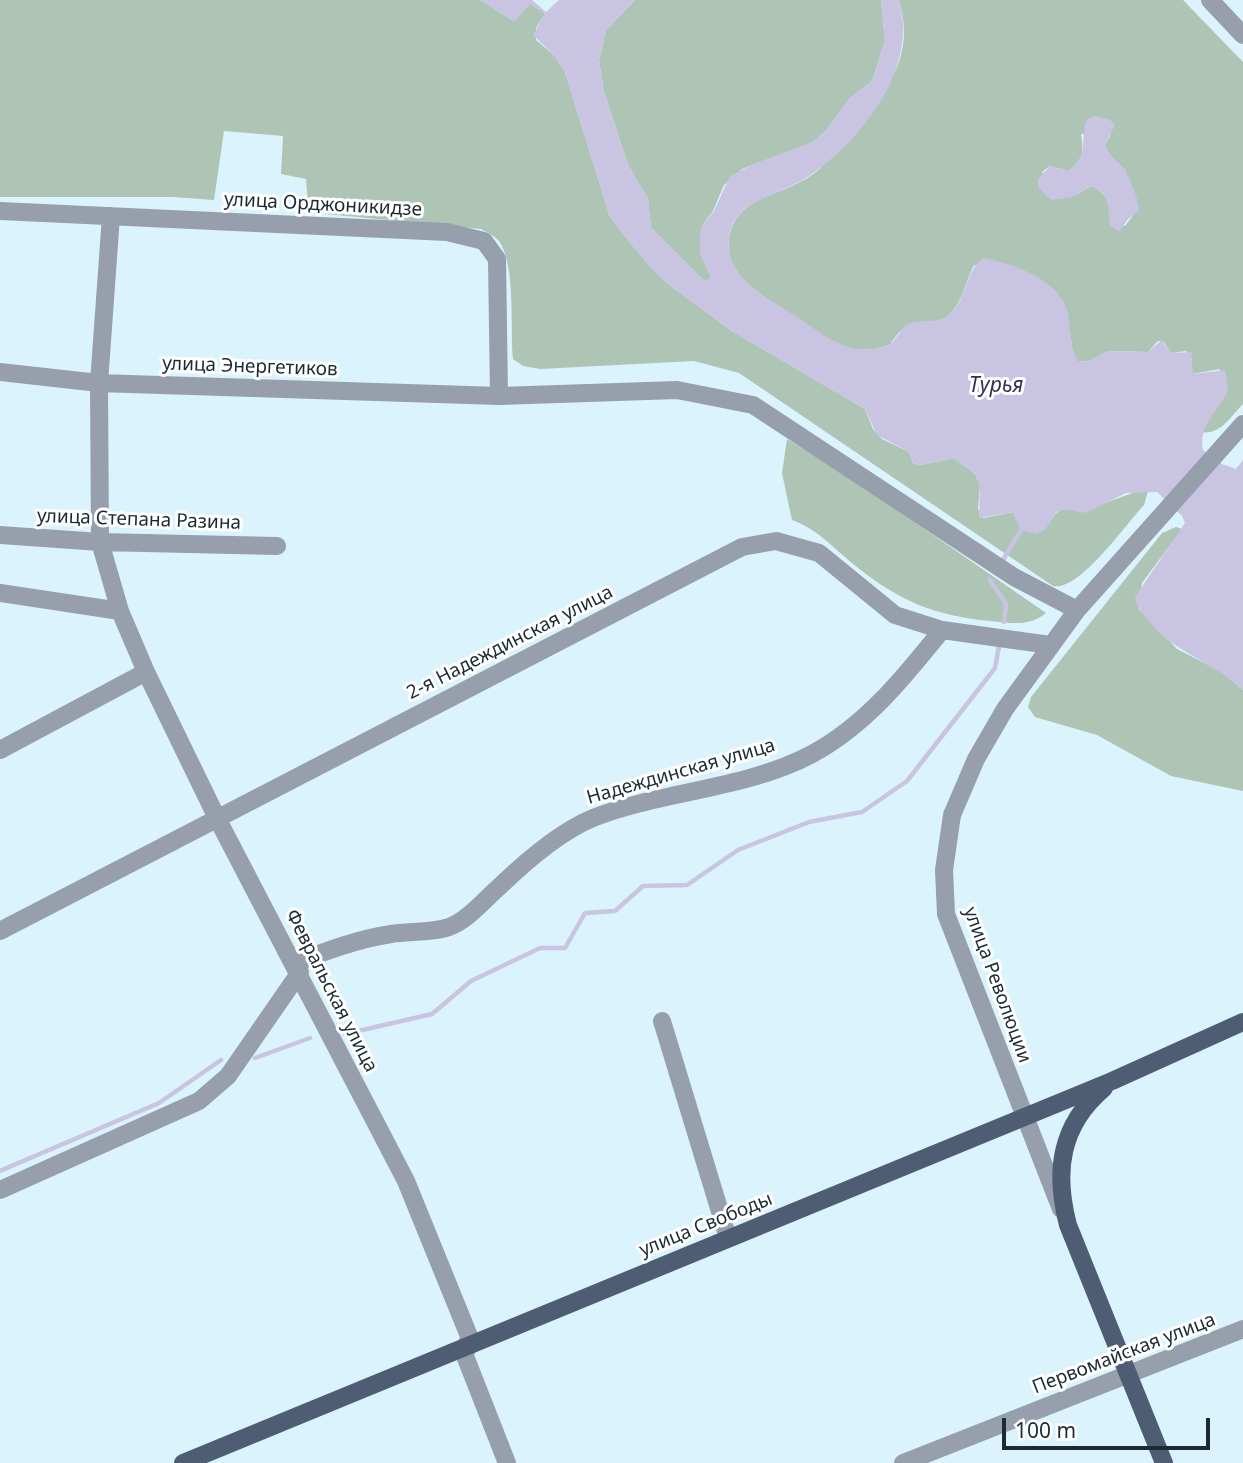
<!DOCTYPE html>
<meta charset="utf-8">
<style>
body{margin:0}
#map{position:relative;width:1243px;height:1463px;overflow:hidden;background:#dbf3fc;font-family:"Noto Sans",sans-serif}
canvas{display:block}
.scale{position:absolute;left:1002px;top:1418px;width:208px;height:32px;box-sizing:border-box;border:4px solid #1c2b31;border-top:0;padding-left:9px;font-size:21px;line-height:24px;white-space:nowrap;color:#1c2b31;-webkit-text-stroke:5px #fff;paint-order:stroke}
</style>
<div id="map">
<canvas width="1243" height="1463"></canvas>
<div class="scale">100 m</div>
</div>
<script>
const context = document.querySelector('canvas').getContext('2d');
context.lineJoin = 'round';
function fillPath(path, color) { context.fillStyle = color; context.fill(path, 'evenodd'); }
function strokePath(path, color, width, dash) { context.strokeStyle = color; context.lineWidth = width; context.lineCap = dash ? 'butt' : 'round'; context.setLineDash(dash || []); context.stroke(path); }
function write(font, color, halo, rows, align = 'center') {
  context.font = font + ' "Noto Sans",sans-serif'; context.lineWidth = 6; context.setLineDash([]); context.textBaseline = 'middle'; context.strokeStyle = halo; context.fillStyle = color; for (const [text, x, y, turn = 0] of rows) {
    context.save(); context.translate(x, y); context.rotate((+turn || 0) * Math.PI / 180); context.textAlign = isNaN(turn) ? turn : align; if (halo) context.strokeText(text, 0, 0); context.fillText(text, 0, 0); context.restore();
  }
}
fillPath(new Path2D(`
 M0,0H480L514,21L530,3L545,14L536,28V40L554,55L565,72L610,217L645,261L668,284L732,331L865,409L873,429L882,439L909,452L913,463L921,465L954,458L975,474L980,484L978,509L983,518L1013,512L1018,523L1044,530C1053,519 1054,509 1071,507L1080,512L1138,491H1148L1144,505C1126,524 1079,592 1053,586L739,373L694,361L540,369L523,366L513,359C510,329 516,265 499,241C495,236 486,232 481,229L326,214L308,203L306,179L281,174L283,136L224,131L214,200L173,197H0Z
 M635,0H881L885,41L872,81L849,99L826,131L811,143L742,169L724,185L713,211L703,224L700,238V253L711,278L705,282L651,228L648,199L628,165L604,92L599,60L606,30Z
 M899,0H1183L1243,62V404C1231,416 1220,436 1201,432L1220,369L1192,374V359L1186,351L1171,353L1164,342L1158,341L1148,352L1108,351L1089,361L1078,362L1073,354L1067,310L974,265C966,280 963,302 950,314C929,332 913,307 890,345C848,359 828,338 794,316C764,296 717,273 731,230C734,220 741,211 750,205C771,192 796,188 816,172C829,161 840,145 851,132C886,91 916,59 899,0ZM1081,134H1111L1105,145L1106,151L1125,170L1133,193L1134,214L1125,226L1109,217C1111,204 1104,190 1091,186L1077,194L1042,172L1050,166L1069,171C1083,159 1084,152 1081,134Z
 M787,439L848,476L1046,613C1029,627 1011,623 990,621C936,616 899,601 857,567C835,550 818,529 792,520L782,473Z
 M1176,527L1182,529L1142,583L1139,609L1177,649L1222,672L1243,690V791L1171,776L1097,735L1035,717L1028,707L1031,697L1162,533Z`), '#aec5b6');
fillPath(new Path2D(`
 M480,0H532L546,12L559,0H635L606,30L599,60L604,92L628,165L648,199L651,228L705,282L711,278L700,253V238L703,224L714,211L730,176L756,163L811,143L826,131L849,99L872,81L885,41L881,0H899C918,65 867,134 816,171C796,187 772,192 750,205C741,210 734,220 731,229C717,273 764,296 794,315C828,337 848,359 890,345L906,325C919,319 938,324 949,315C968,300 964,272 983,258C1012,263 1058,279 1067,310C1072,327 1068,346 1079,362L1089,361L1107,351L1148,352L1162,340L1171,353L1191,352L1193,374L1225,370L1228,391C1218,412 1198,425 1203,450L1222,464L1236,469L1243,460V690C1209,657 1162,651 1137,604L1135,597L1185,523L1182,516L1157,492L1126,493L1085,513C1042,502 1063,521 1037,534L1021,531L1013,512L979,518L980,484L975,474L954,458L921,465L913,463L909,452L877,435L865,409L732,331L668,284L645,261L610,217L565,72L554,55L533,35L545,14L530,4L514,21Z
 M1095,116L1110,120L1115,125L1105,145C1108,155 1117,160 1123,168C1129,175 1140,203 1139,211L1128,219L1119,232L1110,225C1108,209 1110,191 1090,186L1072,197L1051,200L1038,187V179L1050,166L1069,171C1090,154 1079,141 1087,119Z`), '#c8c4e2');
strokePath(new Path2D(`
 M1003,560L1022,528
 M990,580L1006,604L1004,622
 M345,1034L432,1014L471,981L540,948H565L585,913L615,911L643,886L687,885L738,850L809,822L862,812L907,781L995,668L999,646
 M255,1058L310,1038
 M0,1171L159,1103L221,1060`), '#c8c4e2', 4.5);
strokePath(new Path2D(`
 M1210,0L1243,35
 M0,211L447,232L484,241L497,259L499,396
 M111,216L99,383L100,542L120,611L146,672L217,818L406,1181L469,1336L465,1356L507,1463
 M0,372L99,383L499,396L677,390L753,405L1014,577L1077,610
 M0,535L100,542L277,546
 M0,593L120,611
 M0,750L146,672
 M0,931L742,547L776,541L819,553L895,615L942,630L1050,645
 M295,963C326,951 358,939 391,934C409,931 432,933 449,927C468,920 484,900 499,887C525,862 559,832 593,818C662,791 747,789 812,754C866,725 904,677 942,630
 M662,1021L728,1238
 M0,1190L199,1101L228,1076L300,972
 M1061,1209L946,914L944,870L952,815L976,759L1005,709L1077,610L1243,424
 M903,1463L1243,1329`), '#969fab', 18);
strokePath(new Path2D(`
 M1104,1088C1060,1125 1054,1172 1068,1225L1164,1463
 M183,1463L1112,1081L1243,1022`), '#4e5d73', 18);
write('19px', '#1c2b31', '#fff', [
 ["улица Орджоникидзе",323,205,3],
 ["улица Энергетиков",250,367,2],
 ["улица Степана Разина",139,520,2],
 ["2-я Надеждинская улица",510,643,-27],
 ["Надеждинская улица",681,772,-16],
 ["улица Революции",997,985,70],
 ["Февральская улица",331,991,63],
 ["улица Свободы",706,1225,-22],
 ["Первомайская улица",1124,1354,-21]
]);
write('italic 21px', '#362e58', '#fff', [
 ["Турья",996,386]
]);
</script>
